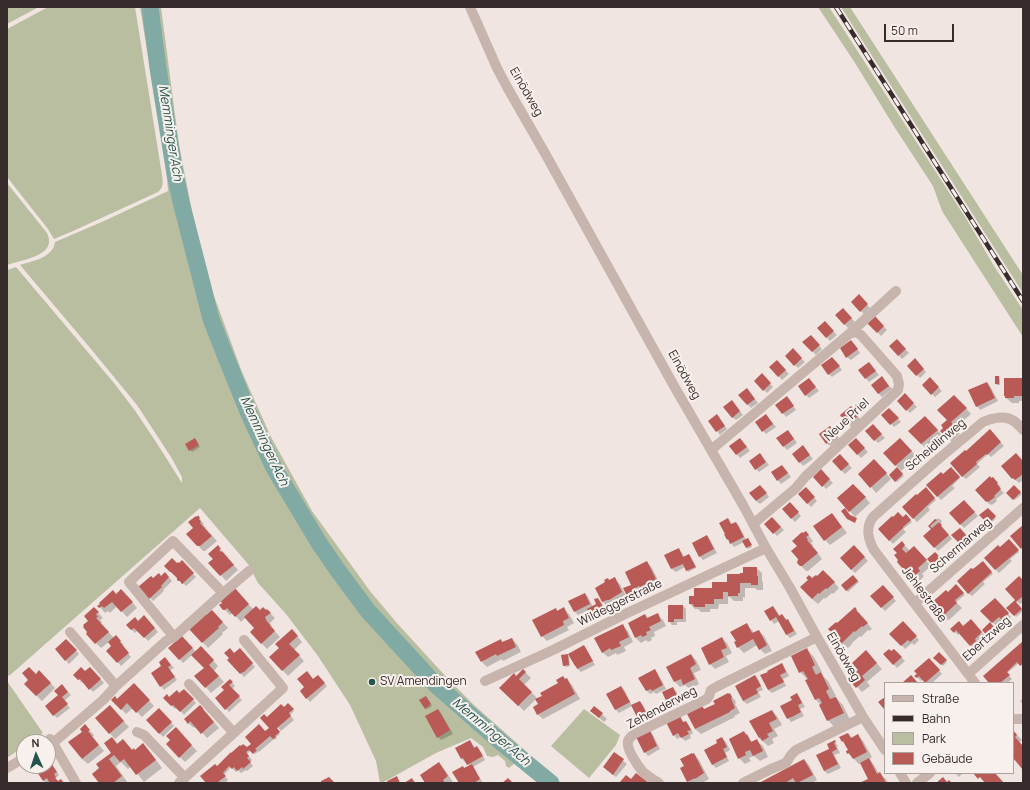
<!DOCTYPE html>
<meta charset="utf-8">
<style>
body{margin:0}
#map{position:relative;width:1030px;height:790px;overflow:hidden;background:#f0e5e0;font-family:Manrope,sans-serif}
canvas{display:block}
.frame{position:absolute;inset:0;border:8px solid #372c2b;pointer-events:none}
.legend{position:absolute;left:884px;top:682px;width:130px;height:92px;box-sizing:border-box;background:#f8f0ec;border:1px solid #aba29f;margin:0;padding:5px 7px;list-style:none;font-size:12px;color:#372c2b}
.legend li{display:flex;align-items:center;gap:8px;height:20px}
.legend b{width:20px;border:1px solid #aba29f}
.north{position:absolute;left:16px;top:734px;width:40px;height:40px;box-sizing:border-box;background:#f8f0ec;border:1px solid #aba29f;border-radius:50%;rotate:357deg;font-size:11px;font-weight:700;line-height:16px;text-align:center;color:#372c2b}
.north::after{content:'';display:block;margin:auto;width:14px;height:18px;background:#25544e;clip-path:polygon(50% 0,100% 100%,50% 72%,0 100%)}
.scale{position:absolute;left:884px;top:24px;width:70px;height:18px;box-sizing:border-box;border:2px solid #372c2b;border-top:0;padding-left:5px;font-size:12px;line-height:14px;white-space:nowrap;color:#372c2b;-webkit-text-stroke:3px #f8f0ec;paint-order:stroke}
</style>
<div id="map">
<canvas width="1030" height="790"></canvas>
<div class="frame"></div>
<ul class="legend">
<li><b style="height:5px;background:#c7b4ad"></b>Straße</li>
<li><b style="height:5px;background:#372c2b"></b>Bahn</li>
<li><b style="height:11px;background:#babea1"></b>Park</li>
<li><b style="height:11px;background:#b95a56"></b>Gebäude</li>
</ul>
<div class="north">N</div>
<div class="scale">50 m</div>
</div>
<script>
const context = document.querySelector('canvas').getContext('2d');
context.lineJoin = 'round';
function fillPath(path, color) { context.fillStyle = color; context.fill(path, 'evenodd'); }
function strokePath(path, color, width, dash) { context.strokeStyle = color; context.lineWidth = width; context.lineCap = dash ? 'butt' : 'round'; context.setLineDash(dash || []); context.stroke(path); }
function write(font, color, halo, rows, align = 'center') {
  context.font = font + ' Manrope,sans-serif'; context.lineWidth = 4; context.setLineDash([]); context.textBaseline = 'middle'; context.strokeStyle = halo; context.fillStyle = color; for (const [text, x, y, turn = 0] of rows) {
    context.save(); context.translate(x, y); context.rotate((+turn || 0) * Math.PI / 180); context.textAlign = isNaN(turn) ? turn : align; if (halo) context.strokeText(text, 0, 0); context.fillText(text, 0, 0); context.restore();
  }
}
fillPath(new Path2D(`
 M7,7H39L7,24Z
 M48,7H135L162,175C163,182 164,187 158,192L73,231L54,239L48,229L7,177V29Z
 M140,7H161L179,145L193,216L214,296L242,372L271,437L312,511L370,591L396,622L449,680L475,706L528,753L509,768L506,766L505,761L498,755L493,757L487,756L483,747L471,738L436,753L382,783H380L376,761L350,705L318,656L286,614L258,583L248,564L200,508L9,676L7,673V270L16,267L114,383L136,412L156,442L182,483V477L171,457L137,405L91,349L20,265C32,261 53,258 55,242L104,221L168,191L167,178L164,155Z
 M818,7H829L967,220L994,266L1023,310V337L942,211L933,186L895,128L855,63Z
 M841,7H850L1023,275V293Z
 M7,183L47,233C49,238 50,242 48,246C44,257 18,261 7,265Z
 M7,681L43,733L29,742H24V746L7,758Z
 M584,709L620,735L616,745L589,778L551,746Z`), '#babea1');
fillPath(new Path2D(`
 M859,296L870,308L864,314L852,302Z
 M843,309L855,322L848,328L836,315Z
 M875,317L887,330L881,336L869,323Z
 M825,323L837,335L830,341L818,328Z
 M810,336L822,349L816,355L804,342Z
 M897,340L909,353L902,359L890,346Z
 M854,344L860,353L851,360L847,357Z
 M793,350L805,362L798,368L786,356Z
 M915,360L926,372L920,378L908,366Z
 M777,361L789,374L782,380L771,367Z
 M836,362L842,370L832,377L829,374Z
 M869,363L879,375L869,382L859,370Z
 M762,375L773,387L767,393L755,381Z
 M996,377H998L1000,379V385H997L996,384Z
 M809,379L819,391L809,398L806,395Z
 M930,379L942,391L935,397L923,385Z
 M1023,379V401H1019V403H1012L1006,398Z
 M885,381L892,389L882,397L878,393Z
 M987,383L990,386L998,401L980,410L977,406Z
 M750,393L758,403L751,408L740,395Z
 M905,395L917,407L910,413L898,401Z
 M790,401L796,410L786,417L777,405Z
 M960,401L971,414L955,428L960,434L952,442L946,436L944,428L948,420Z
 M735,405L743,415L736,420L732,417Z
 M889,409L901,422L894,427L883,415Z
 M854,411L861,420L851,427L841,415Z
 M766,415L776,427L766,434L763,431Z
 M720,419L727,429L720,435L717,431Z
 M930,422L942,435L927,449L921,444Z
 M873,425L885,438L878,443L866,431Z
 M833,430L840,439L830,446L826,443Z
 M791,434L797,443L787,450L777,438Z
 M993,434L1004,446L991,457L988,454L977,464L980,467L966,479L962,476L967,453Z
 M740,439L750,451L740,458L730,446Z
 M856,439L868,452L861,458L849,445Z
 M196,441L200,447L192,452L186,444Z
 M905,444L917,457L901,471L885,453Z
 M803,447L813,459L803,466L793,454Z
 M840,456L852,468L845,474L833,462Z
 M763,458L769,465L759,472L756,469Z
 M1023,462V480L1019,483L1013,478L1003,467Z
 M880,466L891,479L876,493L871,487Z
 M951,468L960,478L952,486L955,488L941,500L928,485L943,475Z
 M785,469L791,477L781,484L772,473Z
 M897,469L904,476L897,482L890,475Z
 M821,471L833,483L826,489L815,477Z
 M996,482L1001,487L999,488L1004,493L996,499L997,501L992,505L991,504L990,505L977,490Z
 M1014,487L1022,494L1015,500L1008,493Z
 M806,488L817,501L811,507L799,494Z
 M926,489L936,500L928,507L930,510L917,522L903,507Z
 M764,490L769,497L760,504L756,501Z
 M859,490L870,503L855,517L838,498Z
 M964,501L978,516L964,528L951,513Z
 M790,503L801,516L795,522L783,509Z
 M988,509L996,518L990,524L981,515Z
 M832,514L837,520L847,533L830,545L825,540Z
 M906,516L912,522L903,529L906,532L893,544L879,529L903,519Z
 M198,517L204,524L203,525L206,528H205L217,541L205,551H203L198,545L195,528L196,518Z
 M772,518L784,530L777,536L765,524Z
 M938,518L942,521L940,524L952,539L938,551L925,536L932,529L929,526Z
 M728,519L732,525L736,523L739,526L746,540L749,541L752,547L748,549L744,542L734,547L728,539Z
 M960,529L968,539L962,545L953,535Z
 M806,532L813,541L811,543L813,545L812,546L822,559L808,571H806L798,563V546Z
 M707,536L710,540L717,553L703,560L700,557L693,543Z
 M1009,540L1019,552L1010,559L1012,561L999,573L985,558L1000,548Z
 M902,543L910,551L919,553L931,566L922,574L924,576L919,582L916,579L915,580L910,575L898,553Z
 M218,547L238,570L226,581L221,575L214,559Z
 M678,549L682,553L684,557L689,555L690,556L696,568L688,572L685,567L676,572L672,569L666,556Z
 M858,549L868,561L855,573L841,558Z
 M935,553L944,562L937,568L928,559Z
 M182,562L196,577L186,586L184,584H182L178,579V578L175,574L174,575L165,566L177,565Z
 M647,562L652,568L660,584L646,591H645L639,593L632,586L637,596L631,599L625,589L632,585Z
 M983,562L993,574L983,582L985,584L972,596L968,593L973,571Z
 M756,568L762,573V581L763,583V590H757L755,588H745V598L743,597V601H734L730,597H728V604H719L718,609H710V612H701L698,609H695L690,604V597H695L713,589L728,583Z
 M165,573L172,581L163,590L164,591L153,601L140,587L153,579L161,577Z
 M829,576L839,588L833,594L832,593L825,599L824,598L818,604L812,599V580Z
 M853,576L859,582L848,592L842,585Z
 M614,579L620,584L627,598L615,605L613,604L608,607L603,602L606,583Z
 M1023,581V602L1020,604L1006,589Z
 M883,586L896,601L885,611L871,596Z
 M956,586L965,595L956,602L962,608L949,620L948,619L944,623L938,618L948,593Z
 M239,594L254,610L266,611L267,610L275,618L270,623L271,625L270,626L280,637L267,649L251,632L256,628L246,617L241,622L233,613L230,615L224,609Z
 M585,594L588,597L593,607L597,604V599L601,602L607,613L595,619L592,616L589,610L578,615L575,612L570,601Z
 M116,595L127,596L137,608L127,617L117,606L110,613L108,611L105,613L99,606Z
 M1014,602L1023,611L1016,617L1008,608Z
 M998,603L1011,617L1006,622L1003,619L996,626L982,611Z
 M683,606L686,609V622H677V625H672L669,621Z
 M773,607L776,610L780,616L782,615L791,624L797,634L790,638L787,635L779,621L774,624L771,620Z
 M94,608L103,618L100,620L102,622L101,624L114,638L119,640L124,645L122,646L131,657L121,666L108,651L113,646L109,642L101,648L87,634L89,621Z
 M855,608L872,629L869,631L868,630L861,637L860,636L852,643V644L848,648L844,644L841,645L835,639L837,625Z
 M556,609L558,612L564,609L569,614L574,623L567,627L569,630L547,641L542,636Z
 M657,614L663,620L666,626L654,632L655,636L651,638L652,640L648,642L646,640L641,643L636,638L645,616L648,619Z
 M217,616L228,628L222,633L223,634L208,648L190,629Z
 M148,620L158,632L148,641L138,630L135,633L127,625Z
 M971,621L985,636L977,642L979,644L974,649L960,633L958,635L952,629L963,627Z
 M903,623L919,640L914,645L912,643L905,649L891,634Z
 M746,624L752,630L754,634L758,631L764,636L772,651L765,654L760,649L757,645L744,653L738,647L736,643Z
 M990,624L998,633L991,639L983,630Z
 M622,625L628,631L633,642L624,647L626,651L617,655L616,653L608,657L602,652Z
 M292,630L302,642L294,650L304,661L288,676L270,657L280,648Z
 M182,637L196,652L206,653L218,666L214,671L224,682L211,693L196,676L205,668L192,655L183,663L170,648Z
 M722,638L727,643L732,653L726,656L729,662L715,669L710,664Z
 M512,639L517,644L521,652L503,661L502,659L487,667L482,662L501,640L503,643Z
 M66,640L79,654L69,664L56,649Z
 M1023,642V667L1019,663L1007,673L1012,679L1007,683H991Z
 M584,647L587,650L595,665L581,672L575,666Z
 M807,650L814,657L822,672L820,673L828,681L836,696L835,697L843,705L850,720L835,728L828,720L820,704L816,700L807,681L808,680L800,672Z
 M243,653L255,667L244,677L229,660L234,655Z
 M884,654H898L905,661L897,668Z
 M939,654L947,662L943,666L935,658Z
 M567,655L569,657L570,666L566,667L564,666Z
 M691,655L696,660L701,670L694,673L699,684L690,689L685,685L680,687L675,682L668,667Z
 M871,657L882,669L867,682L870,686L862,692L850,679Z
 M165,658L174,668L170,670L177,680L164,690L161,686L163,666Z
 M932,662L942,674L932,683H926L923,679L921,681L916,676Z
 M782,664L785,668L789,676L783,679L786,686L772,693L768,690Z
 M90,668L104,683L93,692L84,682L82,683L75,675L85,672Z
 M523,670L531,678L524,685L538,699L559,683L566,679L572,685L580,699L543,719L537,714L539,705L536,699L524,711L501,688L516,677Z
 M655,670L658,674L666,689L656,694L654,692L650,694L647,691L640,678Z
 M36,675L45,677L55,688L42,701L36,695Z
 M318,676L327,686L310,702L301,691Z
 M755,676L758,679L763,690L758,692L761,697L747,704L743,701Z
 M230,680L235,686L232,689L242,700L229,712L216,698L225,690Z
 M621,687L625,691L632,706L640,702L643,705L648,716L641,719L637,716L632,706L619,713L615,709Z
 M672,688L676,691L681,703L672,708L669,704Z
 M65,689L71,695L64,701L70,708L57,718L54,715Z
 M139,690L154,706L142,717L133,708L126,714L113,700H117Z
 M184,690L196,703L184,715L177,707L175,709L164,698H169L180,694Z
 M730,695L735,700L736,703L735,704L740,713L734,716L735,717L701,734L695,729L688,714L702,707L705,710L716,705Z
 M797,695L800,698L805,707L800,709L804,716L791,722L788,718L793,701Z
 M427,698L432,706L427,709L425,708Z
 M1023,698V704L1020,701Z
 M288,705L294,711L290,715L294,720L281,731L275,724L273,726L280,734L276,737L277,738L275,740L274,739L259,752V751L255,754L251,750L247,754L252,760L250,762L253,766L247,771L246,770L241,773L238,770L236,772L231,767L224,775L228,780L225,783H208L217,767L268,736L270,728L267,718L284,709Z
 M200,706L219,728L207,738L196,726L194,728L188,723Z
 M159,710L174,726L163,737L147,720Z
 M438,710L441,713L453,734L441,740L438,737Z
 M772,711L777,716L782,725L774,729L778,736L772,739L774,743L768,746L759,738L751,721Z
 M115,712L129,727L115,739L96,718Z
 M602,714L607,719L604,722L597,716Z
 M679,716L684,723L686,722L689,725L693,733L690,735L691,738L685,741L681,737L677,739L674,735Z
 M85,726L94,735L92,737L104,751L88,764L82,759L83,732Z
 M176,729L197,751L185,762L167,744L171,740Z
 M1013,731L1022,740L1019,743L1023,747V768L1013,757Z
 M649,732L653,735L660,749L648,756L645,752Z
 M744,732L753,743L757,741L763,746L768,757L760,761L754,756L749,758L751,761L745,764L739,758L730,739Z
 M848,734L852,738L858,735L863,741L872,757L869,759L874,765L879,774H880L886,779L888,783H862L869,779L861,763L859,764L847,752L849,751L841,738Z
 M112,738L118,744L123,740L133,750L135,751L143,745L150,752L162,768L144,782L131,766L128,769L121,762L116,766L128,783H100L101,768L113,753Z
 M722,738L726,742L730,750L725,753L729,761L716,768L712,764L719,743Z
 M470,741L475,748L477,747L480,751L485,760L473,767L483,783H460L465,769L470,766L466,761L465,762L462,759Z
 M835,742L838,746L837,747L840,753L834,755L841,768L828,774L824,771L830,749Z
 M614,753L627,764L616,777L607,770Z
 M694,754L699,760L709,779L702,783H689L688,781L685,766Z
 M804,760L809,765L817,780L812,783H761Z
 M48,761L52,764L59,775L56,778L58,782L63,783H46L44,781L36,770L40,766H48Z
 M439,764L444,769L453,782L451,783H426Z
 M955,773H963L959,777Z`), '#0003');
strokePath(new Path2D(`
 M150,7L158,68L175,174L181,202L200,276L211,319L225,355L249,414L274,468L319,543L339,572L368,611L435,684L502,743L551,783`), '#82aaa4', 17);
fillPath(new Path2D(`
 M859,294L868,304L860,312L851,302Z
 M843,308L852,318L844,325L835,315Z
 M875,316L884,326L877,333L867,323Z
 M825,321L834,331L826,338L817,328Z
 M811,335L820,345L812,352L802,342Z
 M897,339L906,349L898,356L889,346Z
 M851,340L858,349L846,358L840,348Z
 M793,348L802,358L794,366L785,356Z
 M832,357L840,366L828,375L821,365Z
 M915,358L924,369L916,376L907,366Z
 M777,360L786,370L778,377L769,367Z
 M869,362L876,371L865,379L858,370Z
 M762,373L771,383L763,391L754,381Z
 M882,376L889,386L878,394L871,385Z
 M995,376H999V384H995Z
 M930,377L939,387L931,395L922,385Z
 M809,378L816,387L805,396L798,386Z
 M1004,378H1023V396H1014V398H1005V396H1004Z
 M987,382L995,398L976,407L968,390Z
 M747,388L755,399L747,405L738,395Z
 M905,393L914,403L906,411L897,401Z
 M954,395L967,408L951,422L956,428L946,437L940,431L943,428L941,425L947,420L937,410Z
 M787,396L794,406L782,414L775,405Z
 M732,400L740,411L732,418L723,407Z
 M851,406L858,416L847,424L840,415Z
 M889,408L899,418L890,425L881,415Z
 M717,414L725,426L716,432L708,421Z
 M766,414L773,424L762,432L755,422Z
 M925,416L938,430L921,444L908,431Z
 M873,424L882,434L874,441L865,431Z
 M830,426L837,435L826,444L819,434Z
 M990,429L1001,442L987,455L986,454L976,462L977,464L962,477L950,463L965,450L966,451Z
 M788,430L794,439L783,447L776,438Z
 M195,438L199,445L189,451L185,444Z
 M740,438L747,447L736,455L729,446Z
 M856,438L865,448L857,455L848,445Z
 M900,438L912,451L895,466L883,453Z
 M803,445L810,455L799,463L792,454Z
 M760,453L766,462L755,470L749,461Z
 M1016,453L1023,461V474L1015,480L1013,478L1012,479L1001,466Z
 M840,454L849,464L841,471L832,461Z
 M874,459L887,473L870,488L858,474Z
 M782,465L788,473L777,481L771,472Z
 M897,467L903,474L895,482L889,475Z
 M951,467L960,477L937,497L926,485L941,472L943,474Z
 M821,469L830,479L822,487L813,477Z
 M990,476L991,478L993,477L998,483L997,484L1001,489L994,496L995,497L988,502L987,501L986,502L975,490Z
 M853,484L866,497L849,512L837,498Z
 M760,485L767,493L756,501L749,493Z
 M1014,485L1021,492L1013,500L1006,493Z
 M806,487L815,497L807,504L798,494Z
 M926,487L935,498L913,519L902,507L916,494L917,495Z
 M964,500L975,512L960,525L949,513Z
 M790,502L799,512L791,519L782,509Z
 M845,508L850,515L857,518L855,523L847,519L841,511Z
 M988,508L996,516L988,524L979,515Z
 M898,512L903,517L906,514L911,520L903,527V528L889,541L878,529L892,516L893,517Z
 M832,513L842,527L824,541L813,526Z
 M198,515L200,518L199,519L201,522L200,523L212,536L200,546H197L186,534L193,528L188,522L196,516L197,517Z
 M772,517L781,527L773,534L764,524Z
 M728,518L731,524L736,522L744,537L730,544L728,539L727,540L724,534H725L719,523Z
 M935,519L937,520L930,526L932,528L938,523H940L942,525L941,526L949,535L934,548L923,536L931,529L928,526Z
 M1023,525V546L1021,549L1010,536Z
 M960,528L968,537L960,544L951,535Z
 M806,531L809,535L806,537L808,539L807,540L818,553L802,566H800L797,563L798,559L791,551L797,546L792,541L802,532L803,533Z
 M707,535L714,549L699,557L692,543Z
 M748,538L752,545L746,548L742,541Z
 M1009,539L1019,550L995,570L984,558L998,545L1000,547Z
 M902,541L905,545L902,549L906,553L914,546L927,560L918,568L920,571L913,577L911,575L909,576L897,562L898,560L894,555L897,553L893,549Z
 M218,545L221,549L219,550L221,552L222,551L234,565L220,576L208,563L213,559L208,554Z
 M854,545L865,557L851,570L840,558Z
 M679,548L683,557L689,554L696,567L686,571L683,564L671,569L664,555Z
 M935,552L943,560L935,568L927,559Z
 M172,558L177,563L178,562L179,563L182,560L194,573L182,584L180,581H178L177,580V578L171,572H170L164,566Z
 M647,561L656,579L640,587L639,586L633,589L636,595L628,598L623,588L631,585L625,572Z
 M983,561L992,572L968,594L957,581L971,568L973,569Z
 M743,567H757V576H758V585H751V583H740V593H738V596H728V592H723V599H714V604H705V607H694L693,604H689V596H694V588H712V582H727V574H740V573H743Z
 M823,570L835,582L827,589L826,588L819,594L818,593L812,599L800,587L808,580L806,578L809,575L812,578L816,575L817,576Z
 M165,572L169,577L161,586L162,587L149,599L138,587L151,576L153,578L159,573L161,576Z
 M853,575L858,581L846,591L841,585Z
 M1019,576L1023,580V596L1016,602L1022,609L1014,616L1006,608L1015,600L1005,589Z
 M615,577L622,592L609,600H607L602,602L595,588L605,582L604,580L608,578L609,580Z
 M956,584L964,593L955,600L957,603L943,616L942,615L938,619L929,609L933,605L931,603L946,590L948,592Z
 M883,585L894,597L881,608L870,596Z
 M234,587L249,604L235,617L227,608L225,610H223L219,605L222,603L220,600Z
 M121,589L133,602L121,612L112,602L104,608L102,606L99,608L97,606L100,604L99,603L113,590L116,594Z
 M585,593L590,604L574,612L568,601Z
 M598,598L604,609L591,616L587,609L596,604L594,599Z
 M995,598L1009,613L1002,620L999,617L992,623L980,611Z
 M668,605H683V619H674V622H668Z
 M256,606L260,610L263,607L266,610L267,609L271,613L265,617L266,619V620L275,631L261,644L250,632L254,628L244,617Z
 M773,606L779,616L782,614L786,620L788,619L794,631L786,635L776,617L770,621L764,611Z
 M94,607L99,612L96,614L98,617L96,618L109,632L95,644L86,634L87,632L83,627L84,626L83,625L88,621L84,616Z
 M564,607L569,618L563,621L564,625L541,637L532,620L556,608L557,611Z
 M855,607L857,610H856L868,623L863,627L862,626L855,632L854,631L842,643L837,640H835L834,639L835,636L828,629L836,622L837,623Z
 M212,610L223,622L218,627L219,628L202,643L189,629L205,614L206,615Z
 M658,613L661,621L649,627L651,630L646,632L647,635L642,637L641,635L635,638L628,623L645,614L647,618Z
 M144,615L155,628L144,638L134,628L131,630L126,625L135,617L138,621Z
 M971,619L982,632L975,639L976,641L970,646L956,630L954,633L950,629L959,621L963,626Z
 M903,621L917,636L910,642L908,640L901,646L889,634Z
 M990,622L997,631L989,638L982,630Z
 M747,623L752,633L759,630L767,645L759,650L753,639L737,648L734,642L736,641L730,632Z
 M623,624L629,637L619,642L621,646L611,650L610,648L602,653L594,638Z
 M292,629L298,636L289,644L300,655L282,671L269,657L279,648L275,644Z
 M116,635L121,641L120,642L129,653L117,663L106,651L111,646L108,642Z
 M182,636L193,648L179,660L168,648Z
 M722,637L727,648L721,650L724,657L709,665L701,648Z
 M512,638L516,647L497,656L496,654L481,662L475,652L501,639L502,642Z
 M66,639L77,650L65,661L55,649Z
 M1023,641V663L1020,666L1017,662L1007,672L1010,675L1000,683H989L983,676Z
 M584,645L593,661L577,669L576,666H575L568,654Z
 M201,646L214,660L209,665L219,676L205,688L194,676L204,668L191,655Z
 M230,648L234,653L240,648L253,663L244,672H243L240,674L227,660L229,658L224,653Z
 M807,648L815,665L812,667L816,675L821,672L829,689L826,691L830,699L836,697L844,713L827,721L819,705L822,703L819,698L815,700L805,680L808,679L803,671L799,673L791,656Z
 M889,649L891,651L894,649L902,657L893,665L883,654Z
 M866,650L877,663L862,676L865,680L856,688L848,679L858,670L852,663Z
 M939,652L947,660L941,665L933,658Z
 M568,654L569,665L563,666L561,655Z
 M691,654L696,664L690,668L695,679L683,685L681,679L674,682L666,667Z
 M165,657L171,665L168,667L175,677L160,687L151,673L161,666L159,662Z
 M929,658L940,670L925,683L919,676L917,678L914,676L917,674L914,671Z
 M782,663L786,672L780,675L784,682L768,690L760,675L768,672L767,671Z
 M29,667L36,674L39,670L51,683L36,696L24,684L28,680L22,673Z
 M81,667L85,671L90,667L101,679L89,690L80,679L78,680L73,675Z
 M523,669L526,672L519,679L532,692L518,706L499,688L514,673L516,676Z
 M655,669L663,685L652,691L651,689L646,691L638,678Z
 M307,671L313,679L318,675L325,683L306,699L300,691L304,687L297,679Z
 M755,675L761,686L756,689L758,693L743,701L735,686Z
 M911,675L918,683H902Z
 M563,676L565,679L567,678L575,694L537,715L533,707L538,704L535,699L542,696L540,693L558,683L556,680Z
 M230,679L233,682L229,685L240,696L225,710L215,698L224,690L221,687Z
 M134,683L150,700L136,713L127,703L121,710L111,700L115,696L117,699Z
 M62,684L68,692L62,697L68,704L53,716L45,706L58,695L54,691Z
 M621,686L630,702L615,710L606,694Z
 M673,687L679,700L668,705L662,692Z
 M184,689L194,699L180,712L173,705L171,706L163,698L167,694L169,697L177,690L179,693Z
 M728,693L729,694L730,693L732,697L731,698L735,708L730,711V712L695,729L687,714L702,706L704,709L715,704L713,701Z
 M797,693L802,703L798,705L801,712L792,717H791L787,719L780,706L792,700L790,697Z
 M426,696L431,704L425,709L419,700Z
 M885,697V710L878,702Z
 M640,701L646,712L637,717L631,705Z
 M288,703L294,709L289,713L291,716L277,728L280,732L275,736L276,737L273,739L270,736L255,749L257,750L253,754L249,750L246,752L249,756L247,758L251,762L243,769L242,767L237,771L234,767L232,769L229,766L223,773L226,776L218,782L219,783H206L200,776L215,764L217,766L231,752V753L240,745L241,746L243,744L247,747L251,744L245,737L259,724L265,731L269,728L260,718L264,714L267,717L281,704L284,707Z
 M110,705L124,721L109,734L95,718Z
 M200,705L203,708V709L214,722L201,734L190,721L188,724L184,719Z
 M594,706L603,713L599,718L590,711Z
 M159,708L172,722L159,734L146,720Z
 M438,709L450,730L437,738L425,716Z
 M772,710L777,719L769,723L773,731L767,734L769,737L762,741L760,737L759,738L749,721Z
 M679,714L683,722L686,721L691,730L687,731L689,734L681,738L678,733L673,736L666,722Z
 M85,724L90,730L88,731L99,745L82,759L68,742L82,732L80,729Z
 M176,727L192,745L179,758L166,744L170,740L166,736Z
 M650,730L657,746L644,753L636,737Z
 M1013,730L1017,735L1015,737L1023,746V770L1013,758Z
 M744,731L746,735L747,734L751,742L757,739L763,751L753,756L750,750L745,752L746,755L738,759L729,739Z
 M848,733L851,738L858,734L867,752L853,759L849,753L847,754L846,751L848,750L843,741L842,742L839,737Z
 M112,737L117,744L123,739L132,750L134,748L135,750L143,743L156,760L136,775L124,759L120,762L114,755L109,759L122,776L113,783H99L92,774L99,768L96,764L111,753L104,743Z
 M722,737L727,747L723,749L727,757L712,765L704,750L717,743L716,740Z
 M470,740L474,748L477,746L483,756L467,765L463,758L461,759L455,748Z
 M835,740L836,742L834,743L837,749L832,752L838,764L824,771L816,755L829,749L827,744Z
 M614,752L624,759L613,775L603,767Z
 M692,753V754L694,753L704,773L695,779V778L687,782L680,768L684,766L680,759Z
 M869,758L877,774L880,772L886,783H859L868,779L860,763Z
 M48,759L57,772L54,774L56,777L55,778L58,781L61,779L64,783H48L49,782L47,778L43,781L35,769L38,766H48Z
 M804,759L813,775L797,783H796L793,778L785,783H759Z
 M439,762L448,776L443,780L445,783H425L420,775Z
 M472,764L480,779L474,783H459L452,772L463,766L464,768Z
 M636,773L649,783H619L626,775L631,779Z
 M973,773H995L1004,783H985L980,777L978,779Z
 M397,776L400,783H388L387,781Z
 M329,777L335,783H321V781Z
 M943,777L947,782L949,780L952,783H936Z
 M412,778L415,783H404Z
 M508,778L513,783H502Z`), '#b95a56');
strokePath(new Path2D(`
 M470,7L497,68L507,87L546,155L674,386L743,505L766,548L789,586L817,637L863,717L885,750
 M849,334L896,291
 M711,450L849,334L856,332L861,335L897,376L899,384L898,390L805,477L796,488L753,524
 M915,603L1023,508
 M70,632L116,686
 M174,637L129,582L173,541L223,593
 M968,674L1023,625
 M485,681L553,650L623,615L766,548
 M975,683L874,550C868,539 865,528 873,517L936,461L983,422C992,418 1005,415 1014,421C1017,423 1020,427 1023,430
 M189,684L234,733
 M1013,719H1023
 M137,732L144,735L185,778
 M49,740L50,739L53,743L76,783
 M53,743L103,700L116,686L166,641L174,637L223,593L249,571
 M7,768L24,758
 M900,773L906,783
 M179,783L283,688L244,640
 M659,783C653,780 648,776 643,772C638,766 626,749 628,741C629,738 632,736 634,734L707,699L709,696L711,690L718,686L817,637
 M743,783L771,769L786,763L791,755L796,750L863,717
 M917,783L930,773`), '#c7b4ad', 10);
const rail = new Path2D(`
 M836,7L1023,301`);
strokePath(rail, '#372c2b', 4.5);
strokePath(rail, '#f8f0ec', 3, [9]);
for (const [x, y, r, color] of [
 [372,682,4,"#25544e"]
]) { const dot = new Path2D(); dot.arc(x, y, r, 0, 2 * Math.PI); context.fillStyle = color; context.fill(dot); strokePath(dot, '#f8f0ec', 1.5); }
write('12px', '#372c2b', '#f8f0ec', [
 ["Einödweg",526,92,60],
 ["Einödweg",684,375,61],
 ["Neue Priel",847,420,-43],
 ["Scheidlinweg",936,445,-40],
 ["Schermarweg",961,546,-41],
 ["Jehlestraße",924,595,53],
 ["Wildeggerstraße",620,603,-26],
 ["Ebertzweg",987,639,-42],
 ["Einödweg",843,657,60],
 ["Zehenderweg",662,708,-28]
]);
write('12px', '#372c2b', '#f8f0ec', [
 ["SV Amendingen",380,682]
], 'left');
write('italic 13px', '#25544e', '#f8f0ec', [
 ["Memminger Ach",170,133,81],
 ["Memminger Ach",264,441,65],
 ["Memminger Ach",491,732,40]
]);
</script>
